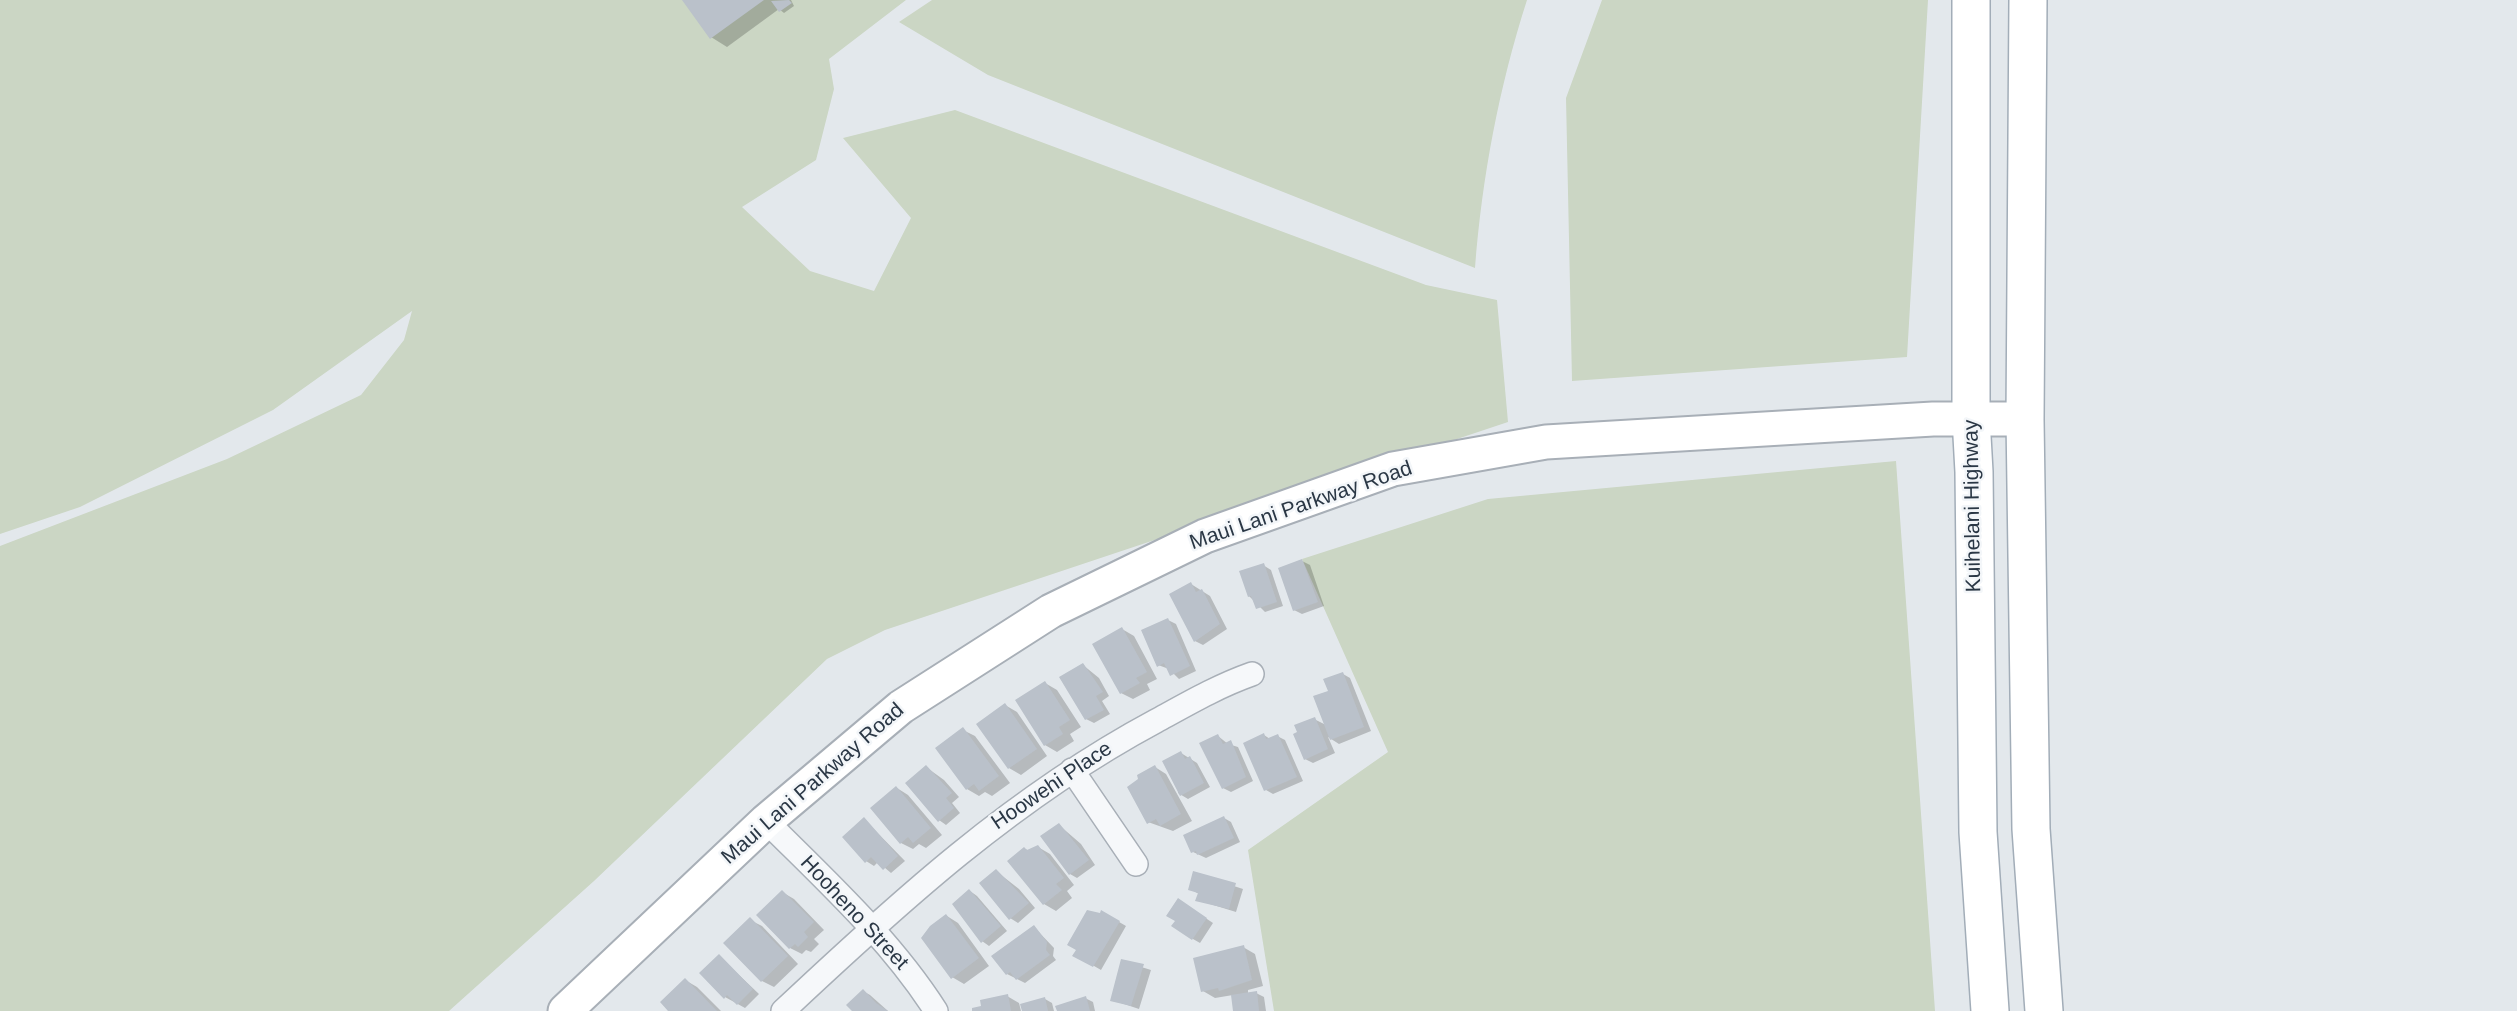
<!DOCTYPE html>
<style>
body{margin:0}
canvas{display:block;background:#e3e8ec}
</style>
<canvas width="2517" height="1011"></canvas>
<script>
const context = document.querySelector('canvas').getContext('2d');
context.lineJoin = 'round';
function fillPath(path, color) { context.fillStyle = color; context.fill(path, 'evenodd'); }
function strokePath(path, color, width, dash) { context.strokeStyle = color; context.lineWidth = width; context.lineCap = dash ? 'butt' : 'round'; context.setLineDash(dash || []); context.stroke(path); }
function write(font, color, halo, rows, align = 'center') {
  context.font = font + ' Arial,sans-serif'; context.lineWidth = 5; context.setLineDash([]); context.textBaseline = 'middle'; context.strokeStyle = halo; context.fillStyle = color; for (const [text, x, y, turn = 0] of rows) {
    context.save(); context.translate(x, y); context.rotate((+turn || 0) * Math.PI / 180); context.textAlign = isNaN(turn) ? turn : align; if (halo) context.strokeText(text, 0, 0); context.fillText(text, 0, 0); context.restore();
  }
}
fillPath(new Path2D(`
 M0,0H906L829,59L834,89L816,160L742,207L810,271L874,291L911,218L843,138L955,110L1426,285L1497,300L1508,422L885,630L827,659L594,881L449,1011H0V546L227,459L361,395L404,340L412,311L273,410L80,507L0,534Z
 M932,0H1527C1499,87 1482,177 1475,268L988,75L899,22Z
 M1602,0H1928L1907,357L1572,381L1566,98Z
 M1896,461L1935,1011H1274L1248,850L1388,752L1302,559L1488,499Z`), '#cbd6c4');
fillPath(new Path2D(`
 M684,0H791L794,6L784,13L779,9L727,47L711,37Z
 M1302,561L1310,565L1324,606L1302,614L1294,610Z
 M1263,565L1271,570L1283,606L1265,612L1249,596Z
 M1191,584L1210,596L1227,629L1203,645L1195,641Z
 M1168,620L1176,624L1196,671L1179,679L1169,669L1158,665Z
 M1122,629L1134,636L1157,679L1147,684L1150,690L1133,699L1121,693Z
 M1083,665L1099,678L1109,696L1102,701L1110,714L1094,723L1086,719Z
 M1343,674L1350,678L1371,731L1339,744L1328,737L1335,753L1313,763L1305,759L1314,719L1326,725L1330,692Z
 M1045,683L1057,690L1081,727L1070,734L1074,741L1057,752L1045,745Z
 M1005,705L1017,712L1047,756L1021,775L1009,768Z
 M963,730L975,736L1010,783L992,796L985,792L979,796L967,789Z
 M1264,735L1270,739L1277,736L1285,740L1303,781L1273,794L1266,790Z
 M1218,736L1228,744L1238,747L1253,781L1231,792L1223,788Z
 M1181,753L1197,763L1210,787L1188,799L1178,793Z
 M926,767L944,780L959,797L952,803L960,813L946,825L939,820Z
 M1155,767L1166,774L1192,821L1173,831L1148,822Z
 M897,788L908,795L942,835L926,848L919,844L913,849L901,843Z
 M1224,818L1231,822L1240,842L1206,858L1193,852Z
 M864,819L905,861L891,873L878,862L874,866L866,861Z
 M1059,825L1081,844L1095,865L1077,878L1070,874Z
 M1038,847L1050,854L1074,885L1067,891L1072,898L1056,911L1044,904L1025,849L1033,852Z
 M996,871L1019,889L1035,908L1018,923L1010,918Z
 M1194,873L1243,889L1236,912L1197,900L1199,894L1190,889Z
 M970,891L977,896L1007,931L989,946L982,941Z
 M782,892L794,899L824,930L814,939L819,944L811,952L806,950L802,954L790,948Z
 M1186,905L1213,923L1200,943L1193,939Z
 M1102,912L1126,926L1101,970L1075,955Z
 M947,916L958,923L989,966L964,984L952,977Z
 M750,920L762,926L798,964L774,987L762,981Z
 M1034,927L1054,948L1053,956L1056,960L1025,983L1007,974L994,956Z
 M1243,947L1255,954L1263,986L1248,990V994L1256,993L1264,997L1266,1011H1235L1233,995L1215,998L1203,991Z
 M719,956L759,994L745,1008L725,997Z
 M1122,961L1151,970L1139,1009L1112,1000Z
 M685,980L697,987L721,1011H671Z
 M863,991L870,995L888,1011H855Z
 M1007,996L1019,1003L1021,1011H974Z
 M1085,998L1093,1002L1095,1011H1059Z
 M1045,999L1052,1003L1054,1011H1025Z`), '#0003');
fillPath(new Path2D(`
 M682,0H764L710,39Z
 M789,0L792,3L779,12L771,1Z
 M1302,559L1318,602L1293,611L1278,568Z
 M1264,563L1277,602L1256,609L1251,596L1248,597L1239,571Z
 M1191,582L1196,592L1202,589L1220,624L1194,642L1169,594Z
 M1168,618L1190,666L1170,676L1164,663L1157,667L1141,630Z
 M1122,627L1147,672L1136,678L1140,683L1120,694L1092,644Z
 M1083,663L1103,692L1096,696L1104,710L1085,720L1059,677Z
 M1343,672L1364,727L1330,740L1313,696L1328,691L1323,679Z
 M1045,681L1070,720L1059,727L1063,734L1044,746L1015,700Z
 M1005,703L1037,749L1008,769L976,724Z
 M1315,717L1328,749L1304,760L1293,734L1297,732L1294,725Z
 M963,727L999,776L979,791L974,784L966,790L935,748Z
 M1264,733L1266,739L1278,734L1297,777L1264,791L1243,743Z
 M1218,734L1223,744L1231,740L1246,777L1222,789L1199,743Z
 M1181,751L1185,759L1190,756L1204,783L1180,796L1162,761Z
 M926,765L952,793L946,798L954,808L938,822L905,783Z
 M1155,765L1181,814L1160,826L1156,819L1147,824L1127,787L1138,779L1137,775Z
 M896,786L931,828L913,843L908,837L900,844L870,808Z
 M1224,816L1234,838L1197,855L1196,851L1191,853L1183,835Z
 M864,817L898,856L883,870L871,857L865,863L842,837Z
 M1059,823L1089,860L1069,875L1040,836Z
 M1038,845L1064,878L1056,884L1062,890L1043,905L1007,861L1024,847L1027,850Z
 M996,869L1029,903L1009,920L979,883Z
 M1193,871L1236,883L1229,909L1195,901L1198,893L1188,890Z
 M969,889L1001,926L981,943L952,904Z
 M782,890L814,922L804,932L808,937L798,947L795,944L789,949L756,915Z
 M1178,898L1207,918L1192,940L1171,926L1175,921L1166,916Z
 M1087,910L1100,913L1101,910L1120,921L1093,967L1072,956L1076,950L1067,945Z
 M946,914L979,958L951,979L921,938L930,926Z
 M750,917L788,956L761,982L723,943Z
 M1034,925L1047,942L1046,950L1050,955L1016,980L1010,972L1006,975L991,956Z
 M1244,945L1252,980L1219,991L1218,988L1201,992L1193,958Z
 M719,954L753,989L737,1005L727,995L724,999L699,973Z
 M1121,959L1144,964L1131,1006L1110,1001Z
 M685,978L717,1011H668L660,1002Z
 M863,989L876,1003L888,1011H852L846,1005Z
 M1257,991L1259,1011H1233L1231,995Z
 M1008,994L1011,1011H972V1008L981,1006L980,1000Z
 M1086,996L1090,1011H1057L1055,1006Z
 M1045,997L1048,1011H1022L1020,1004Z`), '#bac1ca');
const street = new Path2D(`
 M1072,770L1136,864
 M766,821C826,881 890,939 936,1011
 M783,1011C899,902 1014,797 1156,721C1187,704 1218,686 1252,674`);
const secondary = new Path2D(`
 M565,1011L766,821L901,707L1051,611L1205,536L1393,469L1546,442L1933,419H2025`);
const primary = new Path2D(`
 M1971,0V418L1974,472L1978,832L1990,1011
 M2028,0L2025,419L2031,829L2044,1011`);
strokePath(street, '#a8afb7', 26);
strokePath(secondary, '#a8afb7', 37);
strokePath(primary, '#a2adb8', 40);
strokePath(street, '#f6f8fa', 23);
strokePath(secondary, '#fff', 33);
strokePath(primary, '#fff', 37);
write('21px', '#2a3745', '#f3f6f9', [
 ["Maui Lani Parkway Road",1301,506,-19],
 ["Kuihelani Highway",1973,506,-91],
 ["Maui Lani Parkway Road",813,784,-41],
 ["Hoowehi Place",1052,786,-34],
 ["Hooheno Street",854,913,47]
]);
</script>
